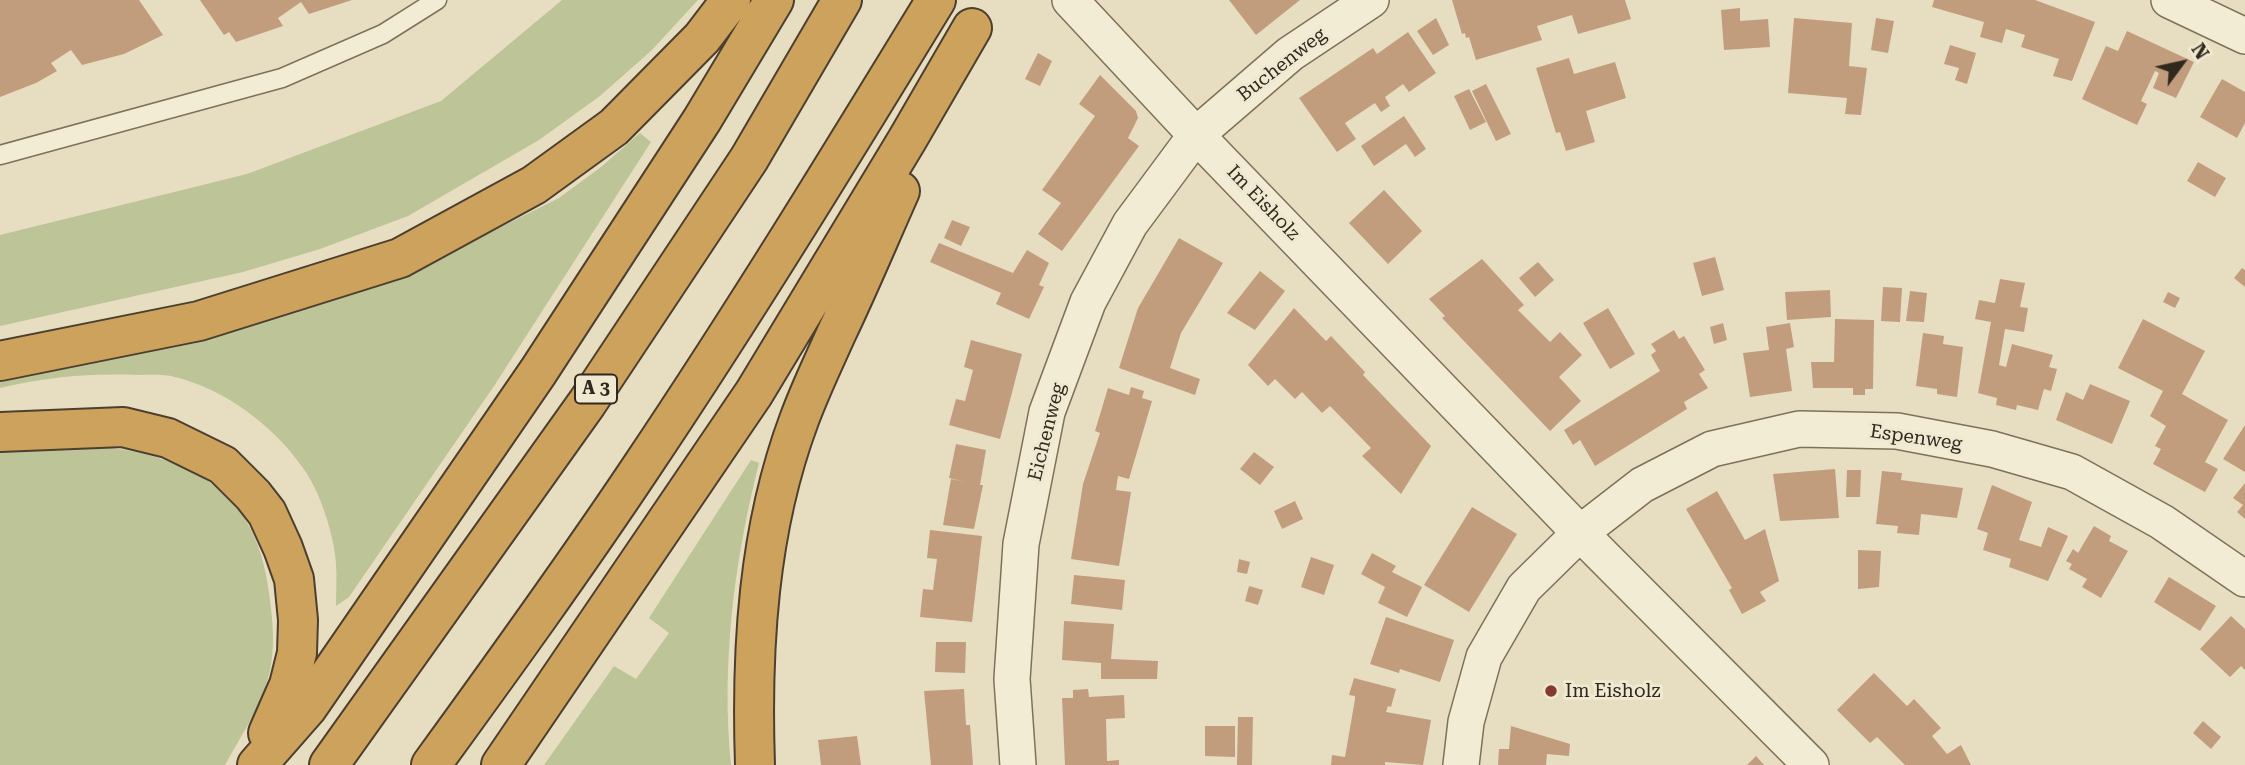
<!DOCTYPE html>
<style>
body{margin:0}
#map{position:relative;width:2245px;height:765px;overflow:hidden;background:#e7dec2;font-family:"Roboto Serif",serif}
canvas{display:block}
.north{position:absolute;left:2147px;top:28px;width:70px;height:70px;-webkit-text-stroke:5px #f0e9d1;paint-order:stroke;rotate:57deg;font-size:19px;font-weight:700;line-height:28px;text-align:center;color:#31281e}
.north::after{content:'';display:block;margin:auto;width:24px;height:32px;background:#31281e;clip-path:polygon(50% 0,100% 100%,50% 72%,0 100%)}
</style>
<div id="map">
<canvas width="2245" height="765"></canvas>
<div class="north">N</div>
</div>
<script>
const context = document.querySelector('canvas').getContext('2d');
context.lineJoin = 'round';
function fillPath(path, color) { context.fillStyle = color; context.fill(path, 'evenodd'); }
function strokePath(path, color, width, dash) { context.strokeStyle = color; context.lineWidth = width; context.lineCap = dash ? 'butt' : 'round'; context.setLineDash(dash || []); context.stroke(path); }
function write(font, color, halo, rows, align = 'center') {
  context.font = font + ' "Roboto Serif",serif'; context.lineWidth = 6; context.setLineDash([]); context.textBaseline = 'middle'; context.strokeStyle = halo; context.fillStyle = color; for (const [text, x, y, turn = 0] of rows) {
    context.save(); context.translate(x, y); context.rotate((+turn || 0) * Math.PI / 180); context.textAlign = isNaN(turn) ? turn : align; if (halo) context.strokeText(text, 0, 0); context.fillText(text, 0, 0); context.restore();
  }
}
fillPath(new Path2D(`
 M562,0H698L652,50L600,96L539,140L408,216L320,249L243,272L0,326V235L247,174L441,101Z
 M640,133L651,142L494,386L349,597L336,606C336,592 337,577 336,563C334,535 320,491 303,468C274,426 225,389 175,377C163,374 150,375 138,375C91,373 46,377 0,388V375L439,258L559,198L601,167Z
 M79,444C179,453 256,481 269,593C273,621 276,651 268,678C260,709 240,737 225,765H0V451Z
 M751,460L759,463C734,562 721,664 731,765H544L614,666L636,679L669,633L649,618Z`), '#bcc498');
fillPath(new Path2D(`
 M0,0H139L163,35L124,54L82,65L71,50L51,63L57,71L36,83L0,97Z
 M200,0H352L309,14L301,2L278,18L283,26L236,42L229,32L224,35Z
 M1229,0H1300L1256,35Z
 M1452,0H1625L1631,19L1578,34L1572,15L1537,26L1542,40L1476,60L1469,37L1466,38L1465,33L1462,34Z
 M1934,0H2035L2095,22L2072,81L2053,76L2059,59L2021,47L2025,35L2006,29L2002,43L1980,37L1984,22L1932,7Z
 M1740,8V21L1768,19L1770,47L1724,50L1721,10Z
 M1436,18L1449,45L1433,55L1417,31Z
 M1794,18L1852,23L1849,66L1867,68L1861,115L1845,114L1847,98L1788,93Z
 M1876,18L1894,21L1888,53L1871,50Z
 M2127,31L2194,62L2176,98L2153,88L2159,73L2155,71L2141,101L2147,104L2137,125L2082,99L2106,46L2118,51Z
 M1408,32L1436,73L1409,92L1403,84L1385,97L1390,106L1381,112L1375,103L1345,123L1356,139L1337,152L1299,98L1373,48L1377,54Z
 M1950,45L1976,53L1967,84L1955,80L1959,68L1944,64Z
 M1038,53L1052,61L1040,86L1025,79Z
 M1569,58L1574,74L1615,62L1626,98L1586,111L1595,142L1566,151L1560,132L1556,133L1536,68Z
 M1100,75L1136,111L1138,118L1128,138L1139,146L1062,251L1038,234L1061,203L1042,190L1095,116L1079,104Z
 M2222,79L2245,92V123L2237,138L2200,117Z
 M1486,84L1511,134L1496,141L1472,91Z
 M1469,89L1486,122L1470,130L1454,96Z
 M1404,116L1426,149L1415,157L1406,144L1374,166L1361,146Z
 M2198,162L2226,178L2215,197L2187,181Z
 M1384,190L1422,231L1388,264L1349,223Z
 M952,220L970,227L961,246L944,238Z
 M1179,238L1223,263L1181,333L1170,368L1200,379L1195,395L1119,368L1138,308Z
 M939,243L1013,273L1027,250L1049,263L1039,285L1044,287L1029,319L996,304L1001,293L930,262Z
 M1715,257L1724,290L1702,296L1693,263Z
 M1482,259L1524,305L1518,310L1550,342L1560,332L1582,355L1559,377L1581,401L1550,431L1442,318L1445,316L1429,299Z
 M1538,262L1554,280L1535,297L1519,278Z
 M2242,268L2245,270V287L2234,278Z
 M1260,271L1285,291L1255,330L1227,313Z
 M2000,279L2025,283L2020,307L2028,308L2024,332L2005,329L1999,365L2006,367L2012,344L2053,355L2049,367L2057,369L2051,391L2044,389L2038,410L2017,405L2016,410L1996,405L1997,398L1978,393L1991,322L1975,319L1979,300L1995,303Z
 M1883,287L1902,288L1900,322L1881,321Z
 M1830,290L1831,317L1787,320L1785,292Z
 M1910,291L1927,293L1924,322L1906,321Z
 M2168,292L2180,298L2175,308L2163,302Z
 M1294,308L1326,341L1331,336L1365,372L1363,375L1431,446L1401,494L1362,456L1371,448L1330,406L1322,413L1302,392L1295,399L1275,379L1268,386L1248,365Z
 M1608,308L1635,354L1610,369L1583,323Z
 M1835,319L1874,320L1873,389H1865V395H1853V388H1813L1811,362H1834Z
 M2143,319L2205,351L2182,394L2228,420L2205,462L2218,469L2205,492L2153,464L2161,449L2155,446L2166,426L2150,416L2163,391L2118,368Z
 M1723,323L1727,340L1714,344L1710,327Z
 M1790,323L1794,347L1786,349L1792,391L1750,397L1743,353L1769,350L1766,327Z
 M1674,330L1679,339L1684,336L1705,370L1699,374L1708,388L1684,402L1687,409L1595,466L1580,440L1573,445L1564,430L1660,371L1651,355L1656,351L1651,344Z
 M1923,333L1944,336L1943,344L1963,347L1957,397L1937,394V389L1916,386Z
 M971,340L1022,354L1000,439L949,425L956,399L965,401L973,370L964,367Z
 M2090,384L2130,401L2112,444L2056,420L2066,392L2083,400Z
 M1131,387L1144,391L1142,398L1152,401L1129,479L1118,476L1116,490L1131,492L1119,566L1071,559L1083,484L1100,433L1095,431L1108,388L1129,395Z
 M2245,425V472L2223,459Z
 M956,444L986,450L980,485H983L974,529L943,525L951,479L965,482L949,478Z
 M1254,452L1274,467L1260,485L1240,469Z
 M1835,469L1839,518L1780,521L1773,474Z
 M1847,470H1861L1860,497H1846Z
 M1882,471L1902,473L1901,480L1963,488L1957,518L1921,514L1919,535L1897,533L1898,526L1876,524Z
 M2245,483V519L2237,512L2243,505L2233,498Z
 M1992,485L2032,502L2019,540L2041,547L2048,527L2068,536L2048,581L2009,567L2011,559L1983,550L1988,533L1977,529Z
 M1717,491L1745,540L1765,529L1779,581L1760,592L1766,601L1742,614L1729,590L1732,588L1686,509Z
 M1295,501L1303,519L1282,529L1274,511Z
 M1472,507L1517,534L1469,612L1424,585Z
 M2094,526L2111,536L2109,541L2128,551L2101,598L2082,587L2087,579L2069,569L2072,564L2066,561L2073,549L2078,553Z
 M930,530L982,536L972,622L920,617L923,589L933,590L937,559L927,558Z
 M1858,550L1881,551L1879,587L1858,589Z
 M1372,553L1396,566L1392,572L1422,587L1407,617L1378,603L1385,587L1361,574Z
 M1311,557L1334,565L1324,595L1301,587Z
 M1239,559L1250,562L1247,574L1237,572Z
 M1074,575L1125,580L1122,610L1071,604Z
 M2169,577L2216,606L2200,631L2154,602Z
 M1249,586L1263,590L1258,605L1245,601Z
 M2231,616L2245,629V670L2241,666L2230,677L2200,649Z
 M1386,617L1454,640L1440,682L1400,669L1399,673L1370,664Z
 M1064,621L1114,624L1111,659L1158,661L1157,679H1101V663L1062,660Z
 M936,642H966L965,673L935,672Z
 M1874,673L1907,706L1914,699L1941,728L1932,736L1947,754L1961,745L1971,765H1905L1877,737L1870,743L1837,710Z
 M1354,678L1396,689L1391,707L1388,706L1386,712L1431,720L1423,765L1385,762V765H1331L1332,755L1345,757L1355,699V696L1349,695Z
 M964,689L966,725H970L973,765H931L924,691Z
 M1088,689L1089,697L1124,695L1125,718L1106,719L1107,761L1119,760V765H1065L1062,698H1073V690Z
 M1238,717H1253L1252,765H1237Z
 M2203,721L2221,737L2211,749L2193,733Z
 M1205,726H1235V757L1205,756Z
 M1511,726L1570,744L1569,756L1547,754L1546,765H1498L1499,749H1509Z
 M857,736L861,765H821L818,740Z
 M1756,756L1764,765H1747Z`), '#c19d7d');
const service = new Path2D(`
 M0,155L282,78L383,34L437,0`);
const minor = new Path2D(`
 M1070,0L1196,135L1580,533L1811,765
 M2169,0L2245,36
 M1018,765L1012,679L1021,544L1047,412L1088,302L1130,224L1196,135L1290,54L1371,0
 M1461,765L1466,722L1484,657L1524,588L1580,533L1642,485L1712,449L1799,429L1897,431L1992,449L2072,472L2162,522L2245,579`);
const motorway = new Path2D(`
 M0,361L199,321L400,258L534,185L614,127L702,38L731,0
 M0,432L123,427L168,438L223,465L253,495L267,513L283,548L294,579L298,620L297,653L289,685L268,733
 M257,765L307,708L538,372L702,120L774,0
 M329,765L587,403L749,159L842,0
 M431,765C503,666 574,568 642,466C744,314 840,157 936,0
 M501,765L754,393L907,140L972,28
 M755,765C751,649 758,530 799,420C810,390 824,361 837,332C859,286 879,238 900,191`);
strokePath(service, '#7f705c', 21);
strokePath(minor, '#7f705c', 38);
strokePath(motorway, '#4d3f2f', 42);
strokePath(service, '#f3ecd4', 18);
strokePath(minor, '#f3ecd4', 35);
strokePath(motorway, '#cda25d', 38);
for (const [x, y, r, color] of [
 [1551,691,7,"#863833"]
]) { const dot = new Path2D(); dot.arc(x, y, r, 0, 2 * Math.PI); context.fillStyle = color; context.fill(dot); strokePath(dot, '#f0e9d1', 2.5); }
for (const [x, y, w] of [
 [596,389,42]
]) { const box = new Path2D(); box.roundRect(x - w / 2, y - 14.5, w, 29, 5); context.fillStyle = '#f0e9d1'; context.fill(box); strokePath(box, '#31281e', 2); }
write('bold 18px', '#31281e', null, [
 ["A 3",596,389]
]);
write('19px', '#31281e', '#f0e9d1', [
 ["Buchenweg",1282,65,-38],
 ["Im Eisholz",1263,203,46],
 ["Eichenweg",1047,432,-76],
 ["Espenweg",1916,438,8]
]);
write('19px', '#31281e', '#f0e9d1', [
 ["Im Eisholz",1565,691]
], 'left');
</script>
